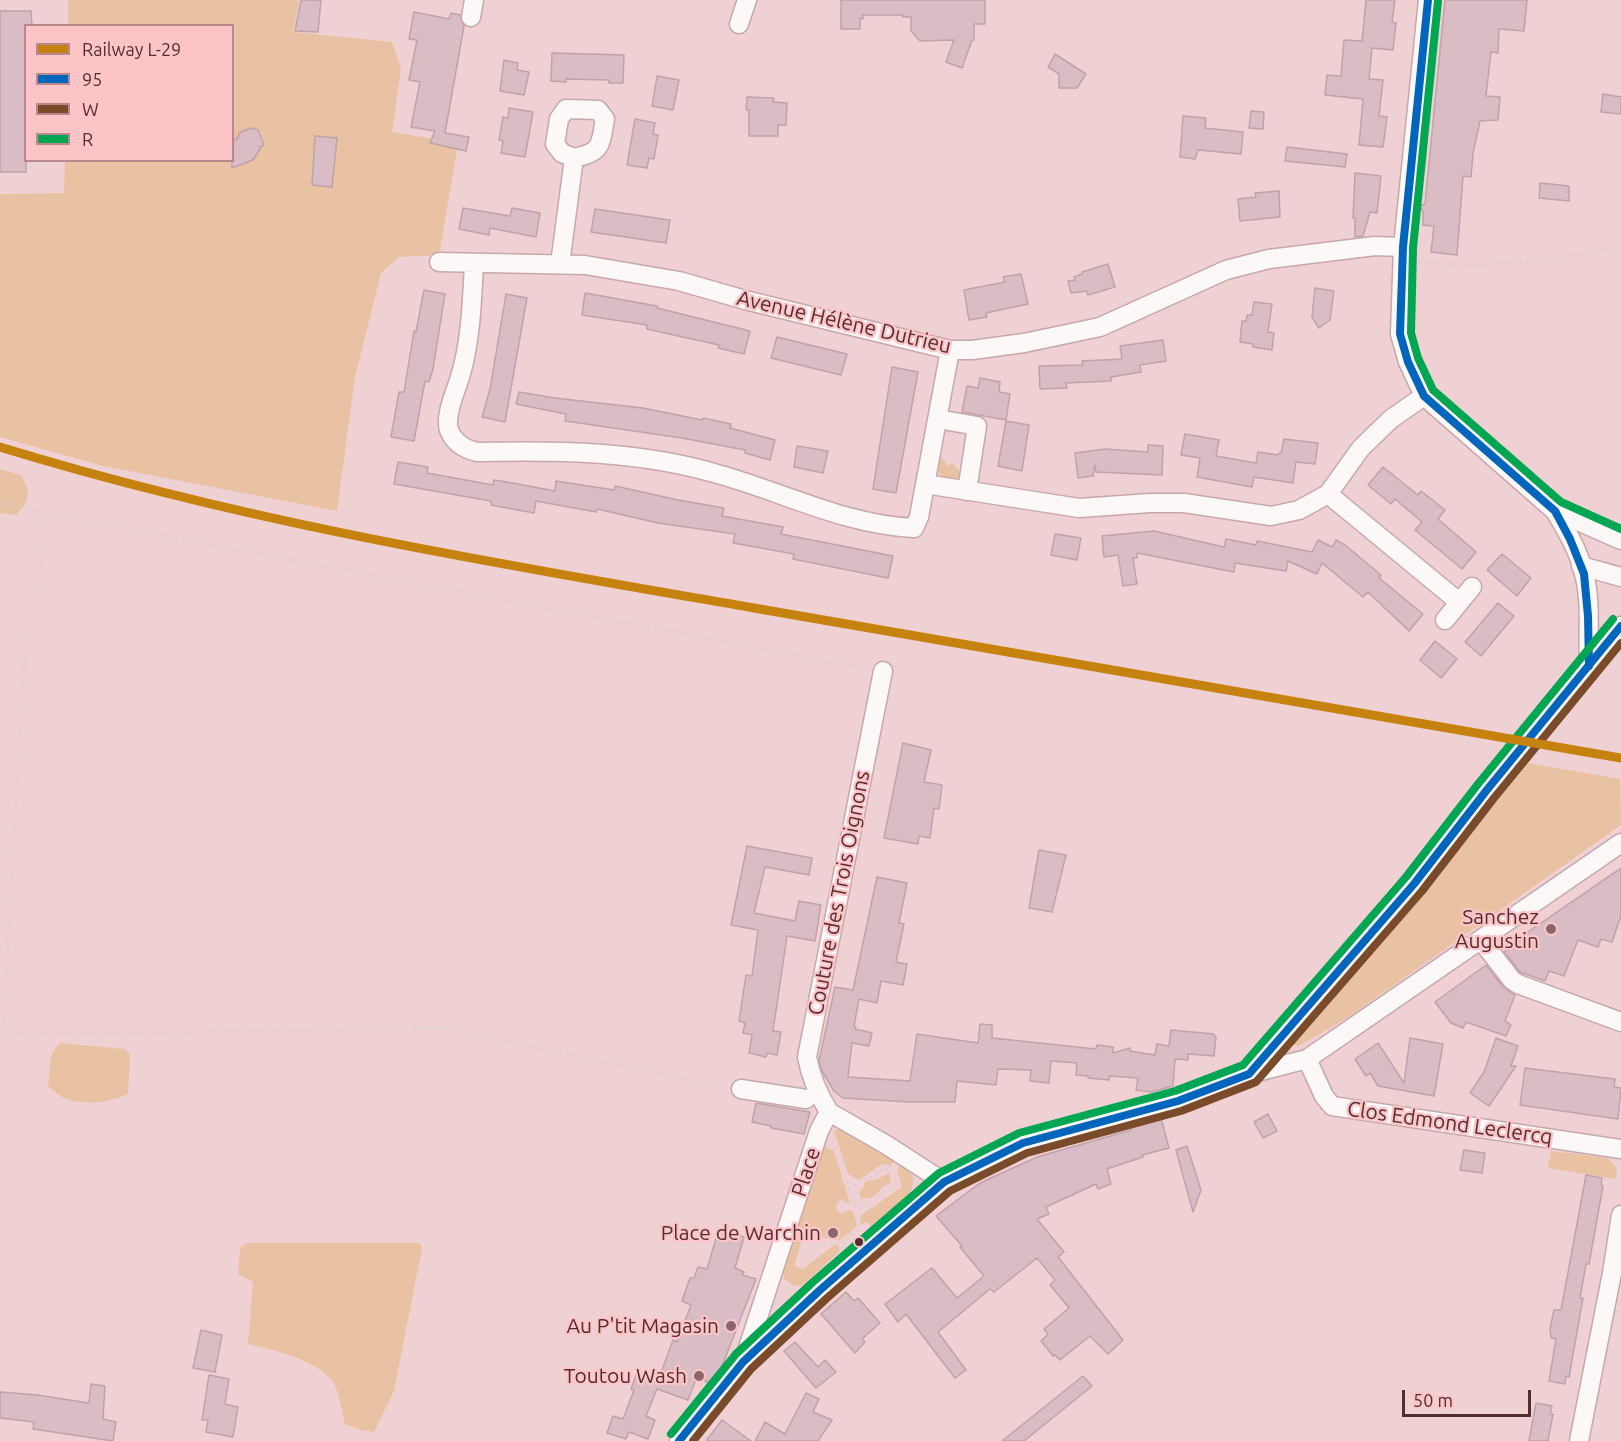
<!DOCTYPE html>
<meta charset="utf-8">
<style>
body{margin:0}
#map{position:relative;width:1621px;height:1441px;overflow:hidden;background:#f0d1d3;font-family:Ubuntu,sans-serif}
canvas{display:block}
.legend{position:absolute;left:24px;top:24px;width:210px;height:138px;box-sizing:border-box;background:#fdc4c8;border:2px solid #b9888c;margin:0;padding:8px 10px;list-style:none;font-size:18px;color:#532e31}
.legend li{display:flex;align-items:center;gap:12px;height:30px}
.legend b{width:30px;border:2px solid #b9888c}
.scale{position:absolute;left:1402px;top:1390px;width:129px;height:27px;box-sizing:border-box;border:3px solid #532e31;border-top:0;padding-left:8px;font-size:18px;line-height:21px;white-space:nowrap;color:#532e31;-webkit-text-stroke:4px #fdc4c8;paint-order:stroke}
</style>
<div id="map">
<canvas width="1621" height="1441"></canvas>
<ul class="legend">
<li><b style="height:8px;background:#c6820f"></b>Railway L-29</li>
<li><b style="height:8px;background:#0065bd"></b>95</li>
<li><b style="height:8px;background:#7a4b2a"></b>W</li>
<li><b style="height:8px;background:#00a651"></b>R</li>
</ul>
<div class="scale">50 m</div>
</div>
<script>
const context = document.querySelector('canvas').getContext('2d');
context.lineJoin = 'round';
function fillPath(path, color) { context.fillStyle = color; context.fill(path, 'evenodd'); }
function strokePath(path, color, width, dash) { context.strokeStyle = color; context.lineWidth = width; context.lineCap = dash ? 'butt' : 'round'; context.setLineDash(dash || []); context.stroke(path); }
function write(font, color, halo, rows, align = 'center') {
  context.font = font + ' Ubuntu,sans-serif'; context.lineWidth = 4.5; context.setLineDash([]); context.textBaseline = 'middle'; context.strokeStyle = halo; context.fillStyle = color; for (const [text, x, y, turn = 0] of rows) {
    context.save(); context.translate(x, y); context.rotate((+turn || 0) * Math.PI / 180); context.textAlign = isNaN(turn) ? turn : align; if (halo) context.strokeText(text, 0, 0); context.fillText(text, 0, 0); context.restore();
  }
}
fillPath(new Path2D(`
 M68,0H299L293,32L392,42L401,68L392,132L458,143L439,255L399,257L381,273L355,377L337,511L103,466L0,437V194L64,193L65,161L232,160V26L68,25Z
 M940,455L948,466L953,463L962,476C955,482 946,479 940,475L937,467Z
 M0,469L21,475C31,493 30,500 16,515L0,513Z
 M1528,763L1620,779L1621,825L1350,1016L1299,1046L1291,1045Z
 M60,1043L125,1049L130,1055L128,1094C108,1103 85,1106 64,1098C59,1096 53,1090 48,1086C50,1072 48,1053 60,1043Z
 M841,1129L896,1159L890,1166L882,1164L859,1180L848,1174L834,1131Z
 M823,1146L834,1151L850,1204L840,1200L837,1203L836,1209L842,1214L849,1210L853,1211L857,1226L840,1240L810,1236L802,1240L794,1266L803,1269L834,1245H838L840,1251L803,1285L794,1286L784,1279L783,1270Z
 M1551,1151L1608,1158L1617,1169L1615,1179L1548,1168Z
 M902,1164C934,1187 889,1211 871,1226L867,1222L861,1225L860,1216L902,1187L897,1169Z
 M889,1173L891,1183L881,1188C878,1196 870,1199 861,1199L859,1192L864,1187V1183L869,1180H876Z
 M246,1243H420L422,1248L394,1391L374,1432L360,1430L345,1424C342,1413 339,1390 333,1382C317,1360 274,1350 248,1344L253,1282L238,1274L240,1248Z`), '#e8c2a2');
const building = new Path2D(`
 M301,0H321L318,32L295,31Z
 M841,0H985V24H974V40H972L962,68L946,62L954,40L920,41L911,31V17H903V15H863V19L860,18V29H841Z
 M1366,0H1395L1392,22L1396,23L1393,50L1372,48L1369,79L1383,80L1379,116L1387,117L1383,147L1359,145L1363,99L1325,95L1327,75L1341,76L1344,40L1362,41Z
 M1445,0H1527L1524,31L1499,29L1498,53L1491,52L1486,96L1500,97L1498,120L1480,121L1473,153L1471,177L1463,176L1457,255L1431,252L1434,226L1423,225V211L1419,206L1425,204Z
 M0,11H31L32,26H26V172H0Z
 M414,12L449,19L451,13L460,15L464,26L445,133L469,137L466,151L430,143L435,131L411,127L420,82L409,80L417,40L409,39Z
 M552,53L624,55L623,83H609V80L566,79V82L551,81Z
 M1055,54L1086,74L1077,88H1059V74L1048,67Z
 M504,60L518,63L517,70L529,72L524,95L500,91Z
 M657,76L679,80L673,110L652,106Z
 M1603,94L1621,97V114L1601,112Z
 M747,97L774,98L773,102L787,103L786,125H778V136H749V110H746Z
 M509,108L533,112L525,157L501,153L503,141L499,140L503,117L508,118Z
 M1251,111L1264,112L1263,129L1249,128Z
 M1183,116L1206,118L1205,128L1243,132L1241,154L1198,150L1195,159L1180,157Z
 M635,119L655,123L653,134L658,135L654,159L649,158L647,168L627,165Z
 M251,128L258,130L264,145L260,147V149L253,160L232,168V141L237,139L239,133Z
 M315,136L337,138L332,187L312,185Z
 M1287,147L1347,154L1345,167L1285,161Z
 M1355,173L1381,176L1377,213L1370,212L1363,236L1355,237V218H1353Z
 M1540,183L1569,186V201L1539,198Z
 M1279,191L1280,217L1240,221L1238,199L1256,197L1255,193Z
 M463,208L510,216L512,208L540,213L536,237L490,228L489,235L459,229Z
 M595,209L670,220L666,243L591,232Z
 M1108,264L1115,287L1088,295L1087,291L1071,293L1068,281L1075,280L1074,277L1082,274V272Z
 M1021,274L1028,304L986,313L987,317L969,320L964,290L1005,282L1003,277Z
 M1315,288L1334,291L1330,320L1319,328L1312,317Z
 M424,290L445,294L433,369L429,382L425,381L414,441L391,437L399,392H404L414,331L416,332Z
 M585,293L657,306V308L750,331L744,354L718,348L719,345L647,329V325L582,315Z
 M506,294L527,298L505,422L482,417L490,389Z
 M1254,302L1272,304L1268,332L1274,333L1272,350L1253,347V344L1240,342L1242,321H1246L1247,315H1252Z
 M777,337L847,354L841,375L771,358Z
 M1163,340L1166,361L1140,365L1141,372L1111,377V381L1066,383L1067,388L1040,389L1039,366L1083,365L1082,361L1122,359L1120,346Z
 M892,367L918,372L896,493L873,489Z
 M980,378L1000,382L999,392L1010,394L1006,420L962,412L967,386L978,388Z
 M519,392L555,398L643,408L702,420L703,418L731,424L730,428L775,440L770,460L745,453V450L682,438L565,421L566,414L516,404Z
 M1006,421L1029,425L1022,471L998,466Z
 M1185,434L1219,440L1216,456L1256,463L1258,452L1278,455L1279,453H1281L1284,439L1318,443L1315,464L1296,462L1293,483L1254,477L1252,487L1197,477L1200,458L1181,455Z
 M1148,445L1163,446L1162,475L1096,472L1095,465L1093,476L1078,478L1075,453L1105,449L1148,452Z
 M797,446L828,451L823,473L794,467Z
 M398,462L428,467L427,473L493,485L494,480L507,482L555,491L556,481L614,490L615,486L678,500L724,508L722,516L783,527L781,534L893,556L888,578L793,559L794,554L733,543L735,534L658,523L597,509L596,512L536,501L534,513L491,505V501L394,484Z
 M1383,467L1418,495L1421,491L1445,510L1438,519L1476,552L1462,569L1415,530L1422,522L1395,499L1391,504L1368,485Z
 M1154,531L1224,547L1226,539L1256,545L1257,541L1312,552L1318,540L1332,547L1336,540L1345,545L1381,575L1379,578L1423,614L1409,631L1368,592L1363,597L1322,563L1317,574L1288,561L1286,571L1235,563L1234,572L1137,553V558H1133L1137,584L1123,586L1118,555L1104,557L1102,536Z
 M1055,534L1081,538L1077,560L1051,555Z
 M1502,554L1531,578L1517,596L1487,570Z
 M1498,603L1514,616L1481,656L1465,642Z
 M1435,641L1457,659L1441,678L1420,660Z
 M903,743L931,750L924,782L942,785L939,809L934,808L930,838L919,836L918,844L884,838Z
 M747,846L812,858L809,875L765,867L754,913L795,921L799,901L821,905L815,941L787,936L773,1031L781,1032L777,1055L767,1053L766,1057L749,1053L752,1035L743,1033L745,1023L739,1021L746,975L752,976L758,930L731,925Z
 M1039,850L1066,855L1052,912L1029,908Z
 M1621,868V916L1612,942L1601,939L1598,947L1578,940L1564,976L1549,971L1545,981L1520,972L1504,952L1524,938L1522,936Z
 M877,877L907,883L899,923L904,924L896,962L907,964L903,985L881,981L877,1003L859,999L854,1026L856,1027L855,1029L872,1033L869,1046L852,1043L848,1077L910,1081L917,1034L978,1043L980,1024L992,1025V1038L1096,1049L1097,1045L1113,1047V1053L1130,1048V1051L1155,1055L1157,1044L1169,1046L1171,1030L1214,1034V1036L1216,1037L1214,1056L1188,1054V1060L1175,1059L1173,1086L1151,1092L1136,1090L1138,1078L1109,1076V1080L1088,1078V1076L1076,1075L1077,1063L1051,1061L1049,1083L1030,1081L1031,1070L998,1069L996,1085L957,1081L955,1102H909L843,1098L834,1091L821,1069L819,1061L835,987L853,990Z
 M1486,965L1503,987L1515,995L1505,1021L1511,1025L1506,1036L1466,1022L1463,1028L1451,1023L1435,1002Z
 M1410,1038L1443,1044L1434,1096L1378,1086L1370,1073L1366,1076L1355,1059L1378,1043L1404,1083Z
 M1496,1038L1518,1046L1511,1066H1516L1489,1106L1470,1093L1484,1072Z
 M1525,1068L1615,1079L1614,1087L1621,1088L1618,1119L1520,1105Z
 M756,1103L810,1112L804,1134L771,1128V1126L752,1122Z
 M1268,1114L1277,1131L1263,1138L1254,1122Z
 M1161,1118L1169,1148L1142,1155L1143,1157L1107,1169L1111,1184L1098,1189L1096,1184L1046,1207L1049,1214L1037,1219L1064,1252L1058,1257L1123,1340L1108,1354L1090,1336L1060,1360L1055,1355L1053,1356L1041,1341L1048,1334L1044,1329L1069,1308L1050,1285L1055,1280L1037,1258L994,1292L990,1289L938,1332L966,1370L955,1378L906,1314L898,1322L885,1304L932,1268L957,1298L984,1276L960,1247L962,1246L936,1216L980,1183L1037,1157L1131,1130L1130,1126Z
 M1187,1146L1201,1190L1193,1212L1176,1150Z
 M1464,1150L1485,1153L1482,1173L1460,1170Z
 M1586,1175L1602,1178L1601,1185L1603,1186L1589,1264H1586L1580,1298H1583L1569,1377L1566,1376L1565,1384L1549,1381L1556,1339L1551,1338L1550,1329L1554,1310H1561Z
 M719,1229L744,1237L735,1268L744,1272L742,1275L756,1279L719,1374L711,1384L697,1377L688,1400L657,1389L646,1416L655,1420L648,1439L629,1432L626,1439L607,1433L613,1416L623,1419L634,1390L631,1389L637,1372L658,1381L673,1340L677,1342L691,1305L682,1301L690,1278H694L698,1267L707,1269Z
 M846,1292L854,1301L858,1298L880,1323L862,1339L865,1342L855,1353L821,1314Z
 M201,1330L222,1335L215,1372L193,1368Z
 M795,1342L818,1367L825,1360L836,1372L816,1388L784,1351Z
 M209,1375L229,1379L225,1404L238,1407L233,1437L206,1432L208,1420H202Z
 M1083,1376L1092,1386L1024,1441H1002Z
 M91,1384L105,1386L103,1419L116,1422L113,1441L33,1429L34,1422L0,1418V1392L37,1395L89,1403Z
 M806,1393L819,1399L813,1412L832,1420L818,1441H755L765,1422L785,1434Z
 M1536,1403L1552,1406L1550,1414H1553L1548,1441H1529Z
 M722,1420L751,1441H706Z`);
fillPath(building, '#dabcc4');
strokePath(building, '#bfa2aa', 1.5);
const minor = new Path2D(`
 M1428,0L1403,247L1400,334L1408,362L1424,396L1555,511L1621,540
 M471,17L474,0
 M739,24L747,0
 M439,262L585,265L679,281L745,300L950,350H972L1024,343L1100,327L1226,270L1269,259L1375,246L1403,247
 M474,263C472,300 471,341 460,377C456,391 444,416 449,430C454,443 464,449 477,452C558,450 642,451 721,475C785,493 846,525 914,528L919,517L950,350
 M560,264L574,158C603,152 600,145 605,119L598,110L566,109L559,119L555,144L562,153L574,158
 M938,419L977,426L967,491
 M925,484L1079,508L1150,503H1184L1271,516L1299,510L1328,494L1361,448L1391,419L1424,396
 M1328,494L1459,602
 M1555,511C1566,530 1579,551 1584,574C1592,603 1587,636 1589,666
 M1581,566L1621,577
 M1445,620L1472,587
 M1481,940L1512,980L1518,984L1621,1022
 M1307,1059L1324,1096L1332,1106L1621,1149
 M1249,1074L1414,884L1486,791L1621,626
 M741,1089L806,1099
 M829,1112C818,1094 811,1078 807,1057L883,671
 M744,1360L819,1131L829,1112L885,1144L944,1182
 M679,1441L743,1362L820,1290L944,1182L1023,1143L1178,1101L1249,1074L1307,1059L1621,843
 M1579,1441L1612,1273L1621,1215`);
strokePath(minor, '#c6a8aa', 21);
strokePath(new Path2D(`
 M1418,263C1486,266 1555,265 1621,245
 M0,503L47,514L866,668
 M47,514L23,676L3,1032L135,1033L442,1028L724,1086
 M0,1032V1040
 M832,1143L837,1151L849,1188L883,1169L891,1170
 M849,1189L856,1209L871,1202L898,1185L894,1171
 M803,1261L813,1246L844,1242L859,1229L856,1209`), '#dacfd0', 3, [1.5, 4.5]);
strokePath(minor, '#fdf8f8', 18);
strokePath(new Path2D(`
 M1428,0L1403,247L1400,334L1408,362L1424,396L1555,511L1570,539L1584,574L1588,616L1589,666
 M679,1441L743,1362L820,1290L944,1182L1023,1143L1178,1101L1249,1074L1414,884L1486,791L1621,626`), '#0065bd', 8);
strokePath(new Path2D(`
 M693,1441L751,1369L827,1298L950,1191L1027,1153L1181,1111L1256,1082L1422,891L1494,798L1621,643`), '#7a4b2a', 8);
strokePath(new Path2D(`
 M1438,1L1413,248L1411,333L1418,358L1433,390L1561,502L1621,529
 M671,1434L736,1354L813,1282L939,1173L1019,1133L1175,1091L1243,1065L1406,877L1478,784L1613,619`), '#00a651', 8);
strokePath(new Path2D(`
 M0,447C247,523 500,564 754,608C1043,658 1332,708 1621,758`), '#c6820f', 9);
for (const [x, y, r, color] of [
 [1551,929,6,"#8a676a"],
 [833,1233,6,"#8a676a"],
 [859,1242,5,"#532e31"],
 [731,1326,6,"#8a676a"],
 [699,1376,6,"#8a676a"]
]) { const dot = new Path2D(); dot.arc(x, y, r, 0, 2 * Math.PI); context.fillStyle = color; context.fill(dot); strokePath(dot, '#fdc4c8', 2); }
write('21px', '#532e31', '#fdc4c8', [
 ["Avenue Hélène Dutrieu",844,322,13],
 ["Couture des Trois Oignons",839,893,-79],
 ["Clos Edmond Leclercq",1450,1123,8],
 ["Place",806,1172,-72]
]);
write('21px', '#532e31', '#fdc4c8', [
 ["Sanchez",1539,917],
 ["Augustin",1539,941],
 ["Place de Warchin",821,1233],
 ["Au P'tit Magasin",719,1326],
 ["Toutou Wash",687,1376]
], 'right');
</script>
